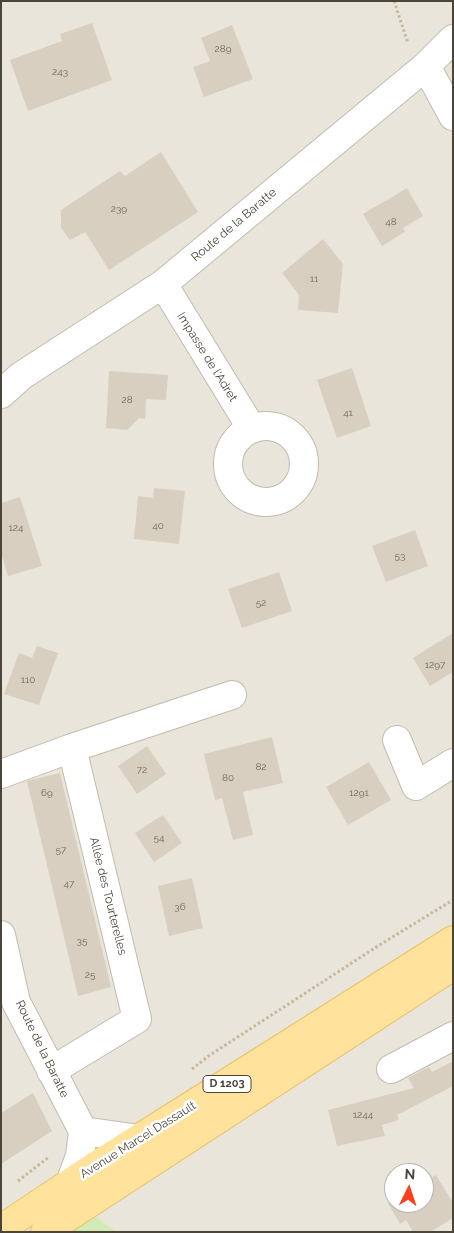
<!DOCTYPE html>
<meta charset="utf-8">
<style>
body{margin:0}
#map{position:relative;width:454px;height:1233px;overflow:hidden;background:#f6f3ec;font-family:Raleway,sans-serif}
canvas{display:block}
.frame{position:absolute;inset:0;border:2px solid #4b4439;pointer-events:none}
.north{position:absolute;left:384px;top:1163px;width:50px;height:50px;box-sizing:border-box;background:#fff;border:1px solid #b7b4b0;border-radius:50%;rotate:4deg;font-size:14px;font-weight:700;line-height:20px;text-align:center;color:#4b4439}
.north::after{content:'';display:block;margin:auto;width:18px;height:22px;background:#fc3f1d;clip-path:polygon(50% 0,100% 100%,50% 72%,0 100%)}
</style>
<div id="map">
<canvas width="454" height="1233"></canvas>
<div class="frame"></div>
<div class="north">N</div>
</div>
<script>
const context = document.querySelector('canvas').getContext('2d');
context.lineJoin = 'round';
function fillPath(path, color) { context.fillStyle = color; context.fill(path, 'evenodd'); }
function strokePath(path, color, width, dash) { context.strokeStyle = color; context.lineWidth = width; context.lineCap = dash ? 'butt' : 'round'; context.setLineDash(dash || []); context.stroke(path); }
function write(font, color, halo, rows, align = 'center') {
  context.font = font + ' Raleway,sans-serif'; context.lineWidth = 5; context.setLineDash([]); context.textBaseline = 'middle'; context.strokeStyle = halo; context.fillStyle = color; for (const [text, x, y, turn = 0] of rows) {
    context.save(); context.translate(x, y); context.rotate((+turn || 0) * Math.PI / 180); context.textAlign = isNaN(turn) ? turn : align; if (halo) context.strokeText(text, 0, 0); context.fillText(text, 0, 0); context.restore();
  }
}
fillPath(new Path2D(`
 M1,1H453V1232H117L92,1214L69,1232H1ZM394,1173H424V1203H394Z`), '#eae5da');
fillPath(new Path2D(`
 M92,1214L117,1232H69Z`), '#d2eab5');
fillPath(new Path2D(`
 M92,23L112,80L28,111L10,60L62,41L60,34Z
 M232,25L253,79L204,97L193,67L210,61L201,38Z
 M161,152L198,212L109,270L85,232L70,240L61,228V210L120,171L125,176Z
 M407,188L423,216L403,228L405,232L382,246L363,214Z
 M323,239L343,264L338,313L298,310L299,295L282,273Z
 M352,368L371,426L337,438L317,380Z
 M109,371L168,375L166,400L146,399L145,419L139,418L127,430L106,428Z
 M154,488L185,491L179,544L134,539L138,496L153,498Z
 M20,497L42,566L8,576L1,553V503Z
 M415,530L428,566L386,582L372,546Z
 M279,572L292,611L242,628L228,589Z
 M453,633V672L430,686L413,658Z
 M37,646L58,653L39,705L4,694L19,653L32,658Z
 M272,737L283,783L243,792L253,835L233,840L222,798L215,800L204,754Z
 M147,746L166,774L137,794L118,766Z
 M369,762L391,800L348,825L326,787Z
 M60,773L111,987L78,996L27,781Z
 M163,815L182,843L154,862L135,833Z
 M192,878L203,928L169,936L158,886Z
 M453,1061V1086L397,1115L399,1120L382,1125L385,1136L337,1146L328,1110L414,1088L408,1078L429,1067L432,1072Z
 M33,1093L52,1131L1,1164V1113Z
 M436,1175L453,1203V1218L430,1232H413L406,1220L400,1224L388,1203L394,1200V1203H424V1182Z`), '#d8cfc1');
const minor = new Path2D(`
 M426,66L453,116
 M163,284L252,429
 M1,394L21,376L163,284L426,66L453,39
 M228 464a38 38 0 1 1 76 0a38 38 0 1 1-76 0Z
 M397,740L416,786L453,763
 M72,748L232,695
 M1,774L72,748L137,1019L51,1071
 M1,935L16,1002L83,1131
 M391,1069L453,1036
 M83,1131L139,1139
 M70,1183L80,1156L83,1131`);
const primary = new Path2D(`
 M1,1229L97,1165L453,940
 M45,1232L453,966`);
strokePath(minor, '#c2bbae', 30);
strokePath(primary, '#e6c16a', 30);
strokePath(new Path2D(`
 M394,1L408,43
 M192,1069L210,1055L381,944L453,900
 M18,1181L49,1157`), '#c4b79f', 3, [2.5, 2.5]);
strokePath(minor, '#fff', 28);
strokePath(primary, '#ffe39c', 28);
write('10px', '#6e675b', null, [
 ["289",223,49],
 ["243",60,72],
 ["239",119,209],
 ["48",391,222],
 ["11",314,279],
 ["28",127,400],
 ["41",348,413],
 ["40",158,526],
 ["124",16,528],
 ["53",400,556],
 ["52",261,603],
 ["1297",435,665],
 ["110",28,680],
 ["82",261,767],
 ["72",142,770],
 ["80",228,778],
 ["69",47,793],
 ["1291",359,793],
 ["54",159,838],
 ["57",61,850],
 ["47",69,884],
 ["36",180,907],
 ["35",82,941],
 ["25",90,975],
 ["1244",363,1115]
]);
for (const [x, y, w] of [
 [227,1084,48]
]) { const box = new Path2D(); box.roundRect(x - w / 2, y - 8.5, w, 17, 4); context.fillStyle = '#fff'; context.fill(box); strokePath(box, '#4b4439', 1); }
write('bold 11px', '#4b4439', null, [
 ["D 1203",227,1084]
]);
write('12px', '#4b4439', '#fff', [
 ["Route de la Baratte",234,225,-40],
 ["Impasse de l'Adret",207,357,58],
 ["Allée des Tourterelles",108,896,76],
 ["Route de la Baratte",42,1049,64],
 ["Avenue Marcel Dassault",138,1140,-32]
]);
</script>
